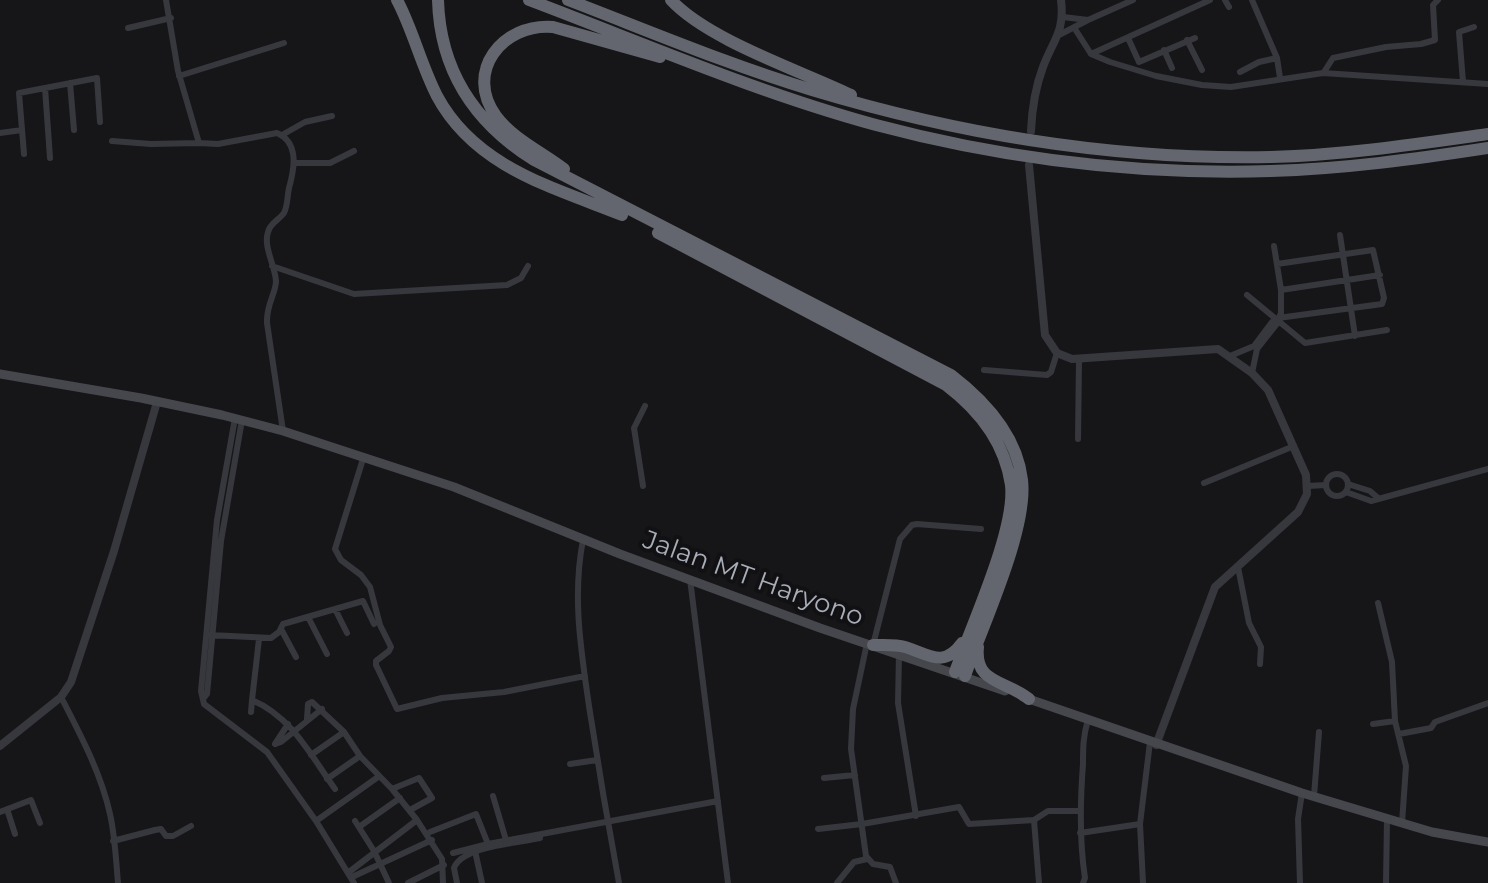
<!DOCTYPE html>
<style>
body{margin:0}
canvas{display:block;background:#161618}
</style>
<canvas width="1488" height="883"></canvas>
<script>
const context = document.querySelector('canvas').getContext('2d');
context.lineJoin = 'round';
function strokePath(path, color, width, dash) { context.strokeStyle = color; context.lineWidth = width; context.lineCap = dash ? 'butt' : 'round'; context.setLineDash(dash || []); context.stroke(path); }
function write(font, color, halo, rows, align = 'center') {
  context.font = font + ' Montserrat,sans-serif'; context.lineWidth = 8; context.setLineDash([]); context.textBaseline = 'middle'; context.strokeStyle = halo; context.fillStyle = color; for (const [text, x, y, turn = 0] of rows) {
    context.save(); context.translate(x, y); context.rotate((+turn || 0) * Math.PI / 180); context.textAlign = isNaN(turn) ? turn : align; if (halo) context.strokeText(text, 0, 0); context.fillText(text, 0, 0); context.restore();
  }
}
strokePath(new Path2D(`
 M166,0L178,71L199,143L218,144L277,133C300,143 294,170 289,188C287,197 288,205 284,213C279,220 270,223 268,232C263,247 275,265 276,281C276,293 266,305 267,323L283,431
 M1225,0L1229,7
 M1252,0L1277,58L1280,78
 M1088,20L1133,0
 M128,28L171,18
 M1075,29L1091,54L1210,0
 M1059,35L1088,20L1063,17
 M1128,38L1139,62L1195,38
 M1187,40L1202,70
 M1164,50L1172,68
 M1091,54L1110,62L1156,76L1202,85L1231,87L1323,73L1488,84
 M1240,72L1259,62L1277,58
 M1324,72L1333,58L1386,47L1421,44L1435,40L1433,5L1438,0
 M179,76L284,43
 M1463,82L1459,32L1474,27
 M70,83L74,130
 M45,88L50,158
 M0,133L22,130
 M282,135L305,122L332,116
 M112,141L151,144L199,143
 M24,154L19,93L97,78L100,122
 M294,163H330L354,151
 M1340,235L1355,336
 M1277,264L1373,250L1384,298L1382,304L1278,318
 M272,266L354,294L507,285L521,278L528,266
 M1281,290L1380,275
 M1247,295L1305,343L1387,330
 M1230,356L1254,346L1272,322L1276,321
 M984,370L1047,375L1051,372L1057,353
 M1252,373L1257,349L1276,325L1281,313V290L1274,246
 M235,418L217,520L201,691L204,704L267,752L316,821L354,883
 M1078,439L1079,359
 M363,459L335,549L341,560L361,575L370,587L380,625L391,647L389,651L376,661V665L397,709L442,698L504,692L585,676
 M1326 485a11 11 0 1 1 22 0a11 11 0 1 1-22 0Z
 M1204,483L1294,446
 M1348,484L1370,491L1378,498
 M643,486L634,428L645,406
 M1308,486L1325,485
 M1346,492L1371,501L1488,469
 M583,540C572,596 581,650 589,706C598,765 608,824 619,883
 M1238,567L1249,623L1261,647L1260,664
 M690,579L728,883
 M1378,603L1392,662L1395,721L1406,766L1402,823
 M335,609L347,633
 M308,617L327,654
 M281,629L296,657
 M210,635L271,638L279,632L283,624L363,601L374,624
 M259,639L252,700C292,717 311,756 335,789
 M867,643L853,709L851,749L866,856L873,864L890,867L896,883
 M873,645L900,539L912,525L917,524L981,529
 M899,654L898,703L916,816
 M61,697C80,734 101,773 110,814C115,836 116,860 118,883
 M203,699L207,694L221,541L242,420
 M251,712L252,700
 M307,719L308,704L312,702L344,732L360,756L392,789L417,820L442,859L443,883
 M1373,724L1395,721
 M1399,734L1431,728L1435,722L1488,703
 M275,744L281,742L322,709
 M275,744L288,724
 M311,755L344,732
 M570,764L597,760
 M824,778L855,775
 M327,779L360,756
 M392,789L419,778L432,798L410,810
 M493,796L506,840
 M1314,796L1319,732
 M7,809L15,834
 M0,812L31,800L40,823
 M316,821L378,777
 M355,821L374,851L389,883
 M359,827L400,798
 M818,829L862,824L959,807L969,824L1034,820
 M430,832L476,814L488,844
 M1080,833L1140,824
 M113,841L155,830L161,829L166,836H173L191,826
 M475,851L482,883
 M453,853L488,844L718,801
 M349,872L417,820
 M352,877L432,840
 M408,883L444,865
 M457,883L454,868C462,846 518,843 540,838
 M837,883L854,862L867,859
 M1039,883L1034,820L1048,811H1079
 M1083,883L1085,878C1079,839 1080,803 1083,764C1083,748 1083,736 1088,720
 M1143,883L1140,824L1150,742
 M1300,883L1298,819L1302,793
 M1386,883L1387,819`), '#37383d', 6);
strokePath(new Path2D(`
 M1031,131C1032,109 1035,88 1043,67C1053,40 1065,32 1061,0
 M1029,165L1045,335L1057,353L1072,359L1218,349L1252,373L1268,390L1306,475L1307,494L1298,512L1215,587L1156,745
 M0,746L61,697L71,682L114,551L157,402`), '#37383d', 8);
strokePath(new Path2D(`
 M0,374L141,398L222,415L283,431L454,487L620,554L820,628L1005,691
 M1023,697L1302,793L1432,832L1488,842`), '#45474d', 9);
strokePath(new Path2D(`
 M397,0C413,30 421,65 437,96C475,167 552,187 622,215
 M438,0C440,71 475,123 534,160L951,375C985,401 1017,436 1022,480C1028,530 982,626 965,676
 M529,0C643,43 758,93 876,125C1004,159 1139,175 1271,171C1344,169 1416,159 1488,148
 M568,0C649,31 729,65 812,90C961,135 1116,160 1271,157C1344,155 1417,144 1488,134
 M671,0C708,40 799,70 851,95
 M564,169C542,152 513,139 496,116C464,72 502,23 553,27L660,57
 M658,233L946,385C979,410 1005,443 1011,485C1016,530 971,626 955,672
 M873,645C883,645 895,644 905,647C929,654 943,669 962,643
 M978,647C974,684 1006,680 1029,699`), '#63666e', 12);
write('26px', '#a8adb8', '#111113', [
 ["Jalan MT Haryono",753,579,20]
]);
</script>
